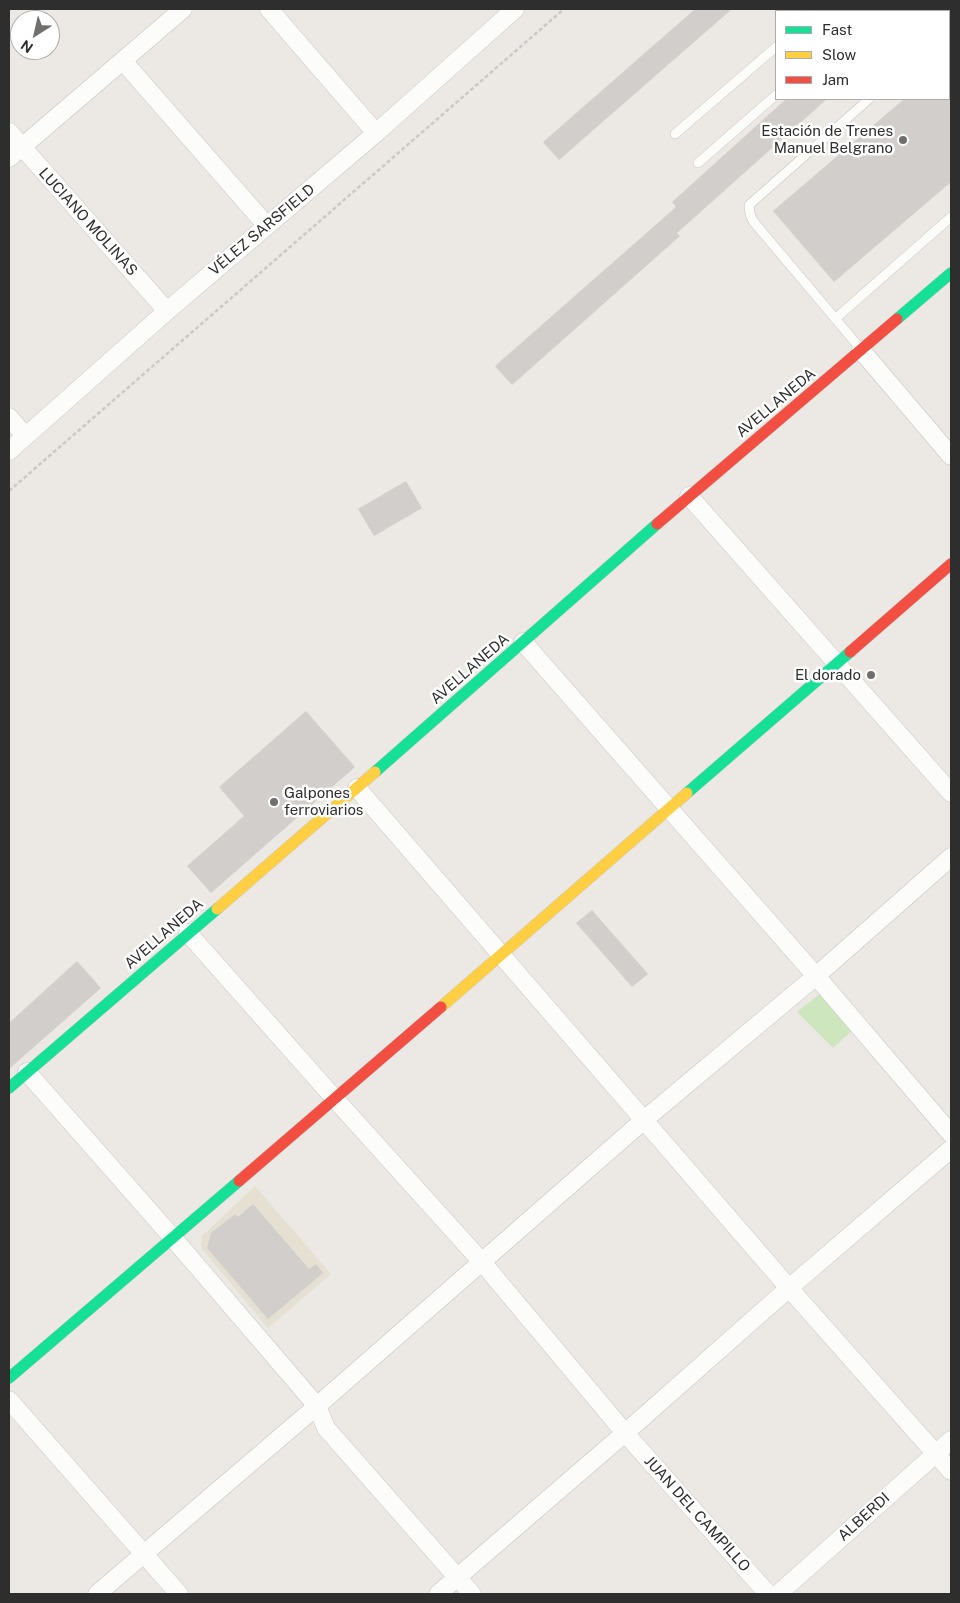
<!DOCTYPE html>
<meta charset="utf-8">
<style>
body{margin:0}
#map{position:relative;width:960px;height:1603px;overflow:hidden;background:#ece8e4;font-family:"Public Sans",sans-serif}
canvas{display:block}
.frame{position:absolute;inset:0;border:10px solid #2e2e2e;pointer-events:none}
.legend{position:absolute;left:775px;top:10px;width:175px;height:90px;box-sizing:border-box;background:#fff;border:1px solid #ababab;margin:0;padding:6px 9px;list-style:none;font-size:15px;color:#2e2e2e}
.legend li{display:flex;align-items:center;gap:10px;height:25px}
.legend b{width:25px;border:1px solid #ababab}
.north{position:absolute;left:10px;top:10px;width:50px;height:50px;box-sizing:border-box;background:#fff;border:1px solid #ababab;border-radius:50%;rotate:215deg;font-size:14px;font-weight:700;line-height:20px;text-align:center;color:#2e2e2e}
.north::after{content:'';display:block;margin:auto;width:18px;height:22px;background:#706f6e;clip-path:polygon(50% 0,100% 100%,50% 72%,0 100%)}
</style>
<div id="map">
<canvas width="960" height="1603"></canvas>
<div class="frame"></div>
<ul class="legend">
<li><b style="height:6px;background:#16e098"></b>Fast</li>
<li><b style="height:6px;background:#ffcf43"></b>Slow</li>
<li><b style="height:6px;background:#f24e42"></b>Jam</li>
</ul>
<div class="north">N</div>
</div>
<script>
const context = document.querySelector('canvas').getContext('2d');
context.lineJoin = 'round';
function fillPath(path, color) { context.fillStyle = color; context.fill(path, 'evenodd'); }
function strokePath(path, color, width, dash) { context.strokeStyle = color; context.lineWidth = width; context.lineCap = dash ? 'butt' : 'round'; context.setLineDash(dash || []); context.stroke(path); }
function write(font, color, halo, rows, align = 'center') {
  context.font = font + ' "Public Sans",sans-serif'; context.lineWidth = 5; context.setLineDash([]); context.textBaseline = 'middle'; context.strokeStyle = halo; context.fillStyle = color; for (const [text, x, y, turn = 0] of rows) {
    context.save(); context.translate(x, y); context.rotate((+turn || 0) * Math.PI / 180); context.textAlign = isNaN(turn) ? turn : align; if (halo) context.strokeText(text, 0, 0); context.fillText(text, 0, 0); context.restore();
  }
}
fillPath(new Path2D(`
 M255,1186L331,1274L268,1328L201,1248L202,1236Z`), '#e6e0d3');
fillPath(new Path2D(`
 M821,993L853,1030L833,1048L797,1012Z`), '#cee6be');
fillPath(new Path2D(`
 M695,9H732L559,160L543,142Z
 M786,99H827L677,233L680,236L512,385L495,366L676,207L672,202Z
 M904,99H951V182L834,282L773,211Z
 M406,481L422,508L374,536L358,509Z
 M306,711L355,767L211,893L187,866L244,816L219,787Z
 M592,910L648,974L632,987L576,923Z
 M77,961L101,988L9,1069V1023Z
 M253,1204L309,1269L316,1264L323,1273L268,1319L207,1248L211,1233L235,1214L238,1217Z`), '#d1cecb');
const lane = new Path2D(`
 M817,11L820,9
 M871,11L874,9
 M908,11L910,9
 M675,134L776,47
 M698,163L776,95
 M835,319L951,217
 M860,348L753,221L750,214L749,205L869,99`);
const street = new Path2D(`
 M269,9L376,133
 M123,61L267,226
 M9,132L167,311
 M9,158L183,9
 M861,350L951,456
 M9,417L25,436
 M9,451L167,311L376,133L515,9
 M689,496L951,793
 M523,642L816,976L951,1134
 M357,788L789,1288L951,1471
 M188,933L335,1099L482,1262L625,1433L768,1594
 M27,1072L173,1238L317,1406L326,1428L472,1594
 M9,1400L179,1594
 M97,1594L317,1406L644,1120L816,976L951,857
 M438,1594L625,1433L789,1288L951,1149
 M778,1594L951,1440`);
const fast = new Path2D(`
 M897,319L951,273
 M375,772L657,524
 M687,793L850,652
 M9,1088L217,909
 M9,1378L239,1181`);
const slow = new Path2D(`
 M217,909L375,772
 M441,1007L687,793`);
const jam = new Path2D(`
 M657,524L897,319
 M850,652L951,564
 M239,1181L441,1007`);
strokePath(lane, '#c5c4c5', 10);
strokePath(street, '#c5c4c5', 19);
strokePath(fast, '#c5c4c5', 12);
strokePath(slow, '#c5c4c5', 12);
strokePath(jam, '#c5c4c5', 12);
strokePath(new Path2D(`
 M9,491L564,9`), '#c9c9c8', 2.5, [4, 2.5]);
strokePath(lane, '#fcfcfb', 9);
strokePath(street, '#fcfcfb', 18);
strokePath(fast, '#16e098', 11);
strokePath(slow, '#ffcf43', 11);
strokePath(jam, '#f24e42', 11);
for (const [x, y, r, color] of [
 [903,140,5,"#706f6e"],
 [871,675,5,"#706f6e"],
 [274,802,5,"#706f6e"]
]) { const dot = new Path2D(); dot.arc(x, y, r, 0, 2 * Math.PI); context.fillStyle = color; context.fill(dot); strokePath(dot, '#fff', 2); }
write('15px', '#2e2e2e', '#fff', [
 ["Estación de Trenes",893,131],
 ["Manuel Belgrano",893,148],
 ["El dorado",861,675],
 ["Galpones",284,793,"left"],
 ["ferroviarios",284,810,"left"]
], 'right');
write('15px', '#2e2e2e', '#fff', [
 ["LUCIANO MOLINAS",88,222,48],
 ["VÉLEZ SARSFIELD",262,230,-40],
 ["AVELLANEDA",776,403,-40],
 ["AVELLANEDA",470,669,-41],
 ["AVELLANEDA",164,934,-41],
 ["JUAN DEL CAMPILLO",697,1514,48],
 ["ALBERDI",864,1517,-42]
]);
</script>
